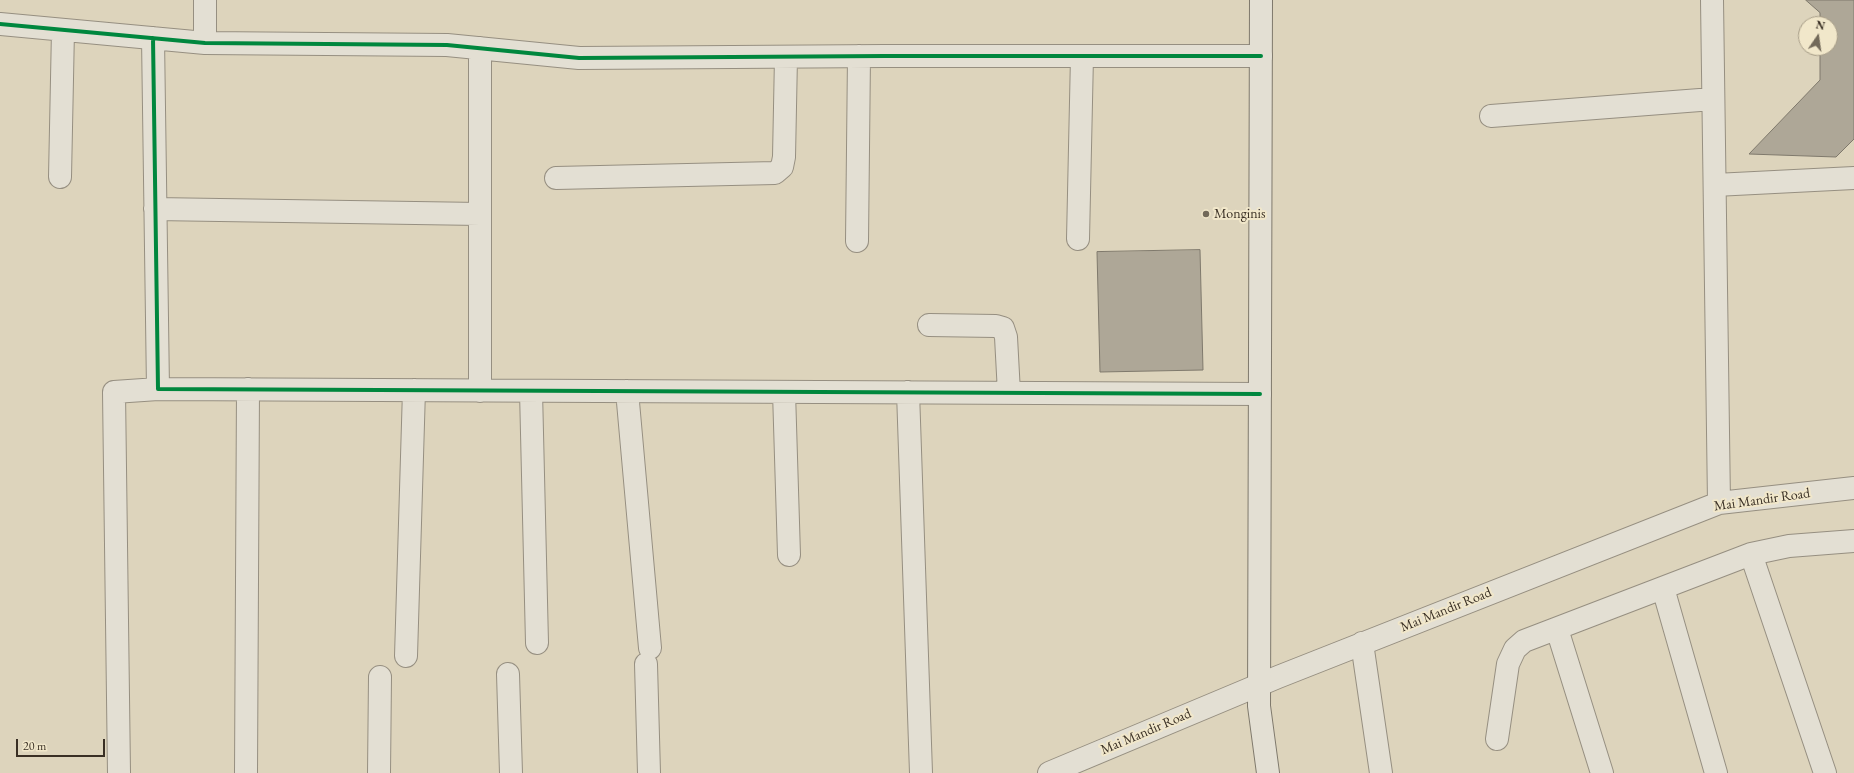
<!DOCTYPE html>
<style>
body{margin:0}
#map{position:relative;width:1854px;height:773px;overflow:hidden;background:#ddd4bc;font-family:"EB Garamond",serif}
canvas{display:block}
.north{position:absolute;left:1798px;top:16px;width:40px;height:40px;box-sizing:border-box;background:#f1e7ca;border:1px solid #a79d88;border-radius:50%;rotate:13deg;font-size:11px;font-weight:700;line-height:16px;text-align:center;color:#392f24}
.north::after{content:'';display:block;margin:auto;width:14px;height:18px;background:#726959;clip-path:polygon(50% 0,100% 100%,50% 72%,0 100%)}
.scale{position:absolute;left:16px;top:739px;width:89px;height:18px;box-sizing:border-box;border:2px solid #392f24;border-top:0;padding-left:5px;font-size:12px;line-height:14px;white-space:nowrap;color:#392f24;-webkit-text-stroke:3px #f1e7ca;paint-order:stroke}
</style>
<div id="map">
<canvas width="1854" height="773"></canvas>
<div class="north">N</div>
<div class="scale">20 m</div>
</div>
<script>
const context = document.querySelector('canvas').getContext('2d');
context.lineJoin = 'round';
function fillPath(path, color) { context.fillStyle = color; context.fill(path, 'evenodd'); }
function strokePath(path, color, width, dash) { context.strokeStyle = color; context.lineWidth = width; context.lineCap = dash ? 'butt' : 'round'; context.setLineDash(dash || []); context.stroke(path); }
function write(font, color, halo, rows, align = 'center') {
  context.font = font + ' "EB Garamond",serif'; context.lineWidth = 4; context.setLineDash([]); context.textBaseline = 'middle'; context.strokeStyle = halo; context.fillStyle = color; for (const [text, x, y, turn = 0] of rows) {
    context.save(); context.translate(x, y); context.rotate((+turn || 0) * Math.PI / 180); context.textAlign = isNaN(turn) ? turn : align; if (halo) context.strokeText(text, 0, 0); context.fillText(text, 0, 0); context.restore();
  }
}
const building = new Path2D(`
 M1806,0H1854V139L1836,157L1749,154L1820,80V48H1830V24H1820V13Z
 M1200,250L1203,370L1100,372L1097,252Z`);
fillPath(building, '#aea797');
strokePath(building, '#7f796c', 1);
const minor = new Path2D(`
 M1712,0L1719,503
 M0,24L205,43L447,45L579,58L885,56H1261
 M153,38L158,389L1260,394
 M205,43V0
 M480,48V391
 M1491,116L1713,99
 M60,177L63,30
 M556,178L775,173L782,167L784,157L786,57
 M1715,185L1854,178
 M155,209L480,214
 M1078,239L1082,56
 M857,241L859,56
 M929,325L996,326L1003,328L1006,337L1009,393
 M531,391L537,643
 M627,391L650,648
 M784,392L789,555
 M908,392L921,773
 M1751,554L1825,773
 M1663,588L1716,773
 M1557,629L1602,773
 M1362,643L1381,773
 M406,656L414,390
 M646,664L649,773
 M508,674L511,773
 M1497,739L1508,664L1515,649L1524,641L1751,554L1789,546L1854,541
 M119,773L114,392L158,389
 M246,773L248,389
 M379,773L380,677
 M1049,773L1278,677L1719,503L1854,488`);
const secondary = new Path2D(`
 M1261,0L1259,706L1268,773`);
strokePath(minor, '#968f81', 24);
strokePath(secondary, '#7f796c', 24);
strokePath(minor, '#e3dfd3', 22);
strokePath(secondary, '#e3dfd3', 22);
strokePath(new Path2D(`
 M0,24L205,43L447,45L579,58L885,56H1261
 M153,38L158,389L1260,394`), '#00873e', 4);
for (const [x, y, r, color] of [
 [1206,214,4,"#726959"]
]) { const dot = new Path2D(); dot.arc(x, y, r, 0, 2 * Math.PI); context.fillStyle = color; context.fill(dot); strokePath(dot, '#f1e7ca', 1.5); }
write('14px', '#392f24', '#f1e7ca', [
 ["Monginis",1214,214]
], 'left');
write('14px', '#392f24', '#f1e7ca', [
 ["Mai Mandir Road",1762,500,-8],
 ["Mai Mandir Road",1446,610,-22],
 ["Mai Mandir Road",1146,732,-23]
]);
</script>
